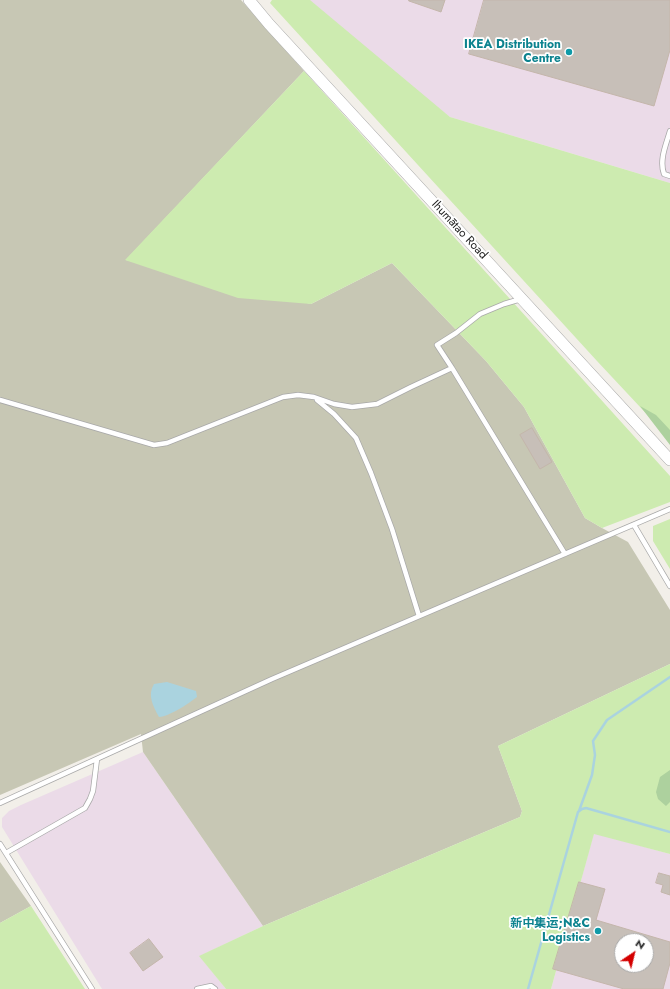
<!DOCTYPE html>
<meta charset="utf-8">
<style>
body{margin:0}
#map{position:relative;width:670px;height:989px;overflow:hidden;background:#f2efe9;font-family:Jost,sans-serif}
canvas{display:block}
.north{position:absolute;left:614px;top:933px;width:40px;height:40px;box-sizing:border-box;background:#fff;border:1px solid #a7a7a7;border-radius:50%;rotate:35deg;font-size:11px;font-weight:700;line-height:16px;text-align:center;color:#222}
.north::after{content:'';display:block;margin:auto;width:14px;height:18px;background:#d40000;clip-path:polygon(50% 0,100% 100%,50% 72%,0 100%)}
</style>
<div id="map">
<canvas width="670" height="989"></canvas>
<div class="north">N</div>
</div>
<script>
const context = document.querySelector('canvas').getContext('2d');
context.lineJoin = 'round';
function fillPath(path, color) { context.fillStyle = color; context.fill(path, 'evenodd'); }
function strokePath(path, color, width, dash) { context.strokeStyle = color; context.lineWidth = width; context.lineCap = dash ? 'butt' : 'round'; context.setLineDash(dash || []); context.stroke(path); }
function write(font, color, halo, rows, align = 'center') {
  context.font = font + ' Jost,"Noto Sans SC",sans-serif'; context.lineWidth = 3.5; context.setLineDash([]); context.textBaseline = 'middle'; context.strokeStyle = halo; context.fillStyle = color; for (const [text, x, y, turn = 0] of rows) {
    context.save(); context.translate(x, y); context.rotate((+turn || 0) * Math.PI / 180); context.textAlign = isNaN(turn) ? turn : align; if (halo) context.strokeText(text, 0, 0); context.fillText(text, 0, 0); context.restore();
  }
}
fillPath(new Path2D(`
 M309,0H670V183L450,117L418,93Z
 M143,752L263,926L200,956L226,989H102L2,827V818L9,811L21,805Z
 M594,833L670,854V989H551ZM622,941H646V965H622Z`), '#ebdbe8');
fillPath(new Path2D(`
 M0,0H241L304,71L126,260L311,304L392,263L486,361L524,407L585,518L602,528L628,542L670,610V664L498,746L522,811L520,817L263,926L143,752L141,734L0,795Z
 M0,862L31,906L0,923Z`), '#c7c7b4');
fillPath(new Path2D(`
 M272,0H310L450,117L670,183V439L597,361L270,3Z
 M304,71L670,476V502L602,528L585,518L524,407L486,361L392,263L311,304L238,298L125,260Z
 M670,519V569L653,541V526Z
 M670,664V854L594,834L551,989H226L199,956L263,926L520,817L522,811L498,746Z
 M31,906L85,989H0V923Z`), '#cdebb0');
fillPath(new Path2D(`
 M640,406L656,415L670,430V445Z
 M670,770V802L666,806L658,799L656,792L660,777Z`), '#add19e');
fillPath(new Path2D(`
 M167,682L196,691L197,697C188,704 170,716 159,717C153,706 147,695 154,684Z`), '#aad3df');
strokePath(new Path2D(`
 M579,811L592,775L595,755L593,741L607,720L670,677
 M528,989L578,812L582,809L586,808L670,832`), '#aad3df', 2.5);
const building = new Path2D(`
 M409,0H445L441,12L409,1Z
 M484,0H670V50L654,106L469,54Z
 M532,428L552,462L540,469L520,435Z
 M659,873L670,876V895L661,892L663,885L656,883Z
 M579,882L605,889L596,920L670,942V963L663,989H624L553,969ZM622,941H646V965H622Z
 M149,939L163,957L143,971L130,953Z`);
fillPath(building, '#c7bfb8');
strokePath(building, '#c4b6ab', 1);
const service = new Path2D(`
 M670,131C666,145 659,160 664,174L670,176
 M521,299L504,304L480,314L456,333L437,345L452,368L565,554
 M0,400L154,445L167,443L283,397L298,395L314,397L334,404L352,407L377,404L411,387L452,368
 M317,400L334,414L356,438L371,473L392,529L419,616
 M634,525L670,586
 M0,803L272,679L670,509
 M0,844L92,989
 M6,853L85,808L90,799L93,791L97,759
 M197,989L211,986L215,989`);
const tertiary = new Path2D(`
 M249,0L269,24L670,460`);
strokePath(service, '#a9a9a9', 6);
strokePath(tertiary, '#a9a9a9', 12);
strokePath(service, '#fff', 4.5);
strokePath(tertiary, '#fff', 11);
for (const [x, y, r, color] of [
 [569,52,4,"#0f9aa8"],
 [598,931,4,"#0f9aa8"]
]) { const dot = new Path2D(); dot.arc(x, y, r, 0, 2 * Math.PI); context.fillStyle = color; context.fill(dot); strokePath(dot, '#fff', 1.5); }
write('bold 12px', '#0d838f', '#fff', [
 ["IKEA Distribution",561,45],
 ["Centre",561,59],
 ["新中集运;N&C",590,924],
 ["Logistics",590,938]
], 'right');
write('12px', '#222', '#fff', [
 ["Ihumātao Road",459,230,47]
]);
</script>
